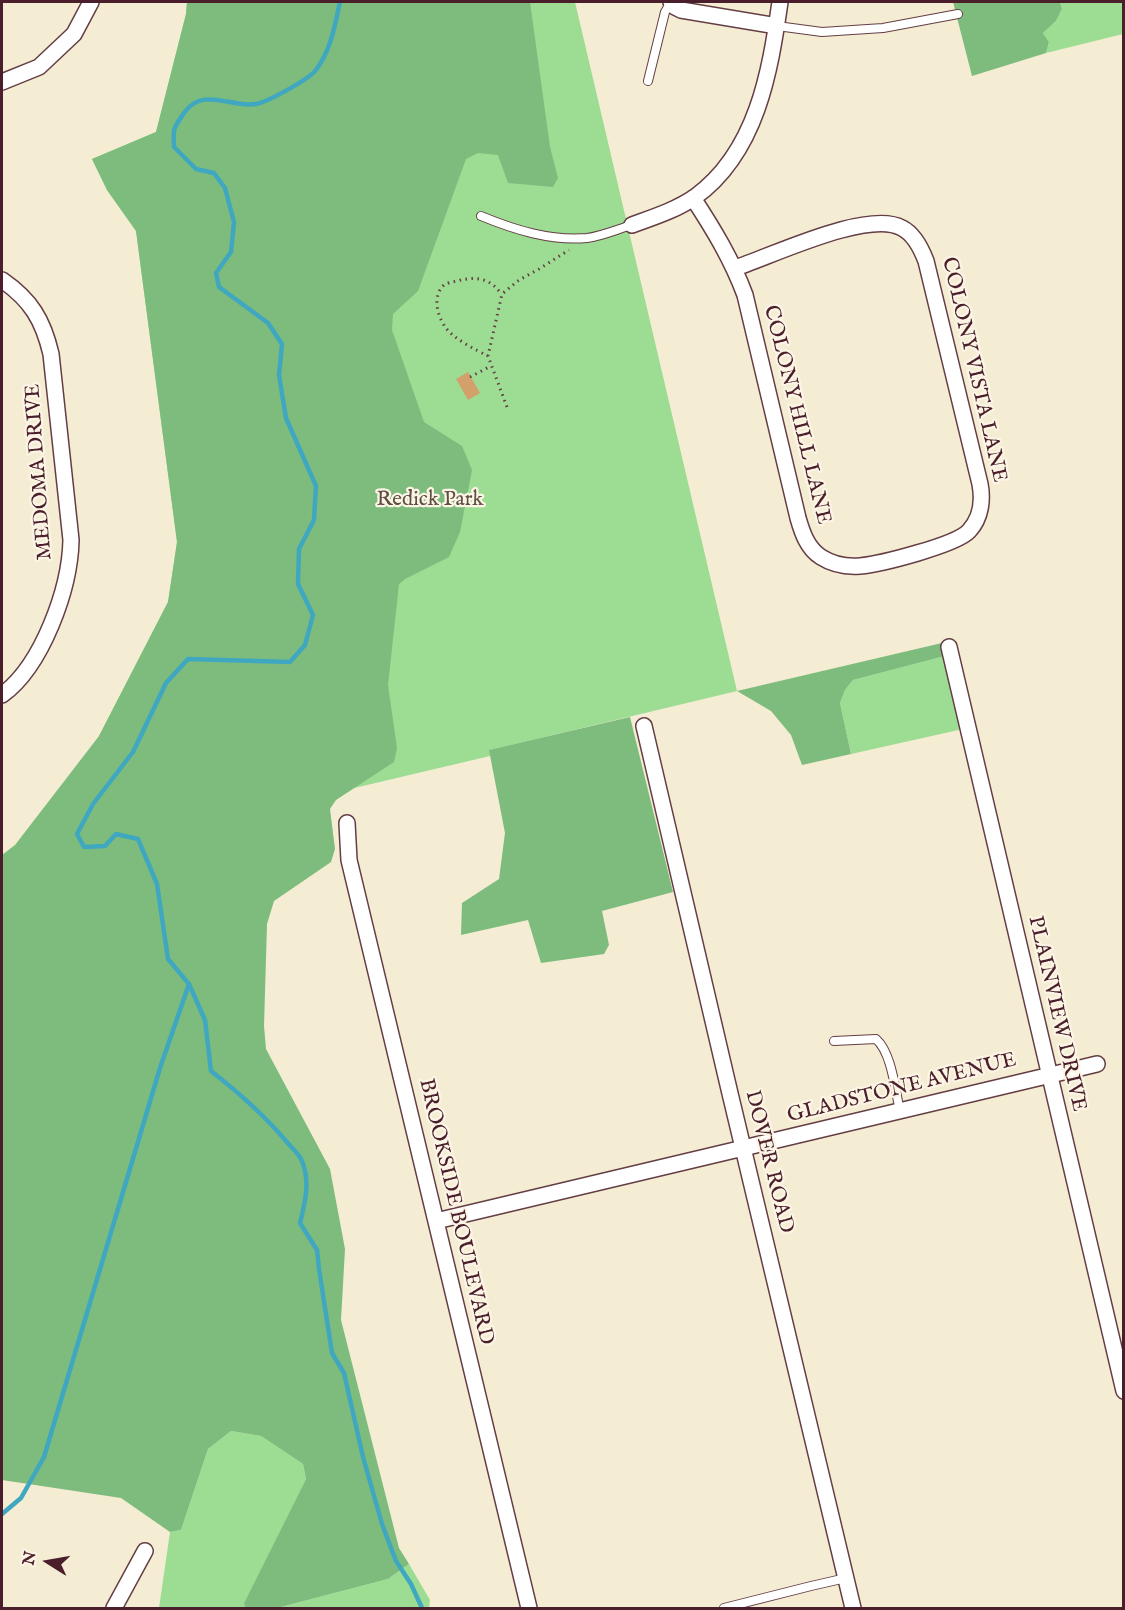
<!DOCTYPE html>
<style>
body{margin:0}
#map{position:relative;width:1125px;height:1610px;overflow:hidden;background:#f4ecd3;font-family:"IM FELL English",serif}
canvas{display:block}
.frame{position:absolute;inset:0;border:3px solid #4a1f2b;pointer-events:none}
.north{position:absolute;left:18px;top:1532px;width:60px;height:60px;-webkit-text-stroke:4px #fcf5e5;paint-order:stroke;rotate:281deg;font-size:16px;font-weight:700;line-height:24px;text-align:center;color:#4a1f2b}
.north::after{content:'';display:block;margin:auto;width:21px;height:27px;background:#4a1f2b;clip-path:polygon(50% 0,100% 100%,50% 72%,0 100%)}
</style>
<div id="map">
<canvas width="1125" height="1610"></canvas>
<div class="frame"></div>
<div class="north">N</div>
</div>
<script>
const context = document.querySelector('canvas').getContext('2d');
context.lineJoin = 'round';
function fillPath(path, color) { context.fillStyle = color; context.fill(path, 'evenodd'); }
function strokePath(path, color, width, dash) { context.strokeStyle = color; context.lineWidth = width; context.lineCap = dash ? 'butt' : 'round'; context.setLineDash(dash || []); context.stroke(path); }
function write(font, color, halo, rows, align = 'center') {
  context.font = font + ' "IM FELL English",serif'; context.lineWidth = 4.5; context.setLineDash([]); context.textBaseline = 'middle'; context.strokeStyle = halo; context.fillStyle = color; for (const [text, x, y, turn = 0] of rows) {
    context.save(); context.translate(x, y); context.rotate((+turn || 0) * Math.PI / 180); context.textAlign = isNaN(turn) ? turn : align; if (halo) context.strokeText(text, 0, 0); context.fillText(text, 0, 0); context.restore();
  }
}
fillPath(new Path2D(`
 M187,2H575L737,691L490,750V756L350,789L349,785L99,736L168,602L177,542L136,231L107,190L92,159L156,132L186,14Z
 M1060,2H1123V34L1046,53L1049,42L1043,33L1056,21L1062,9Z
 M945,656L963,729L851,754L840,703L845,690L853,680Z
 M231,1431L261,1436L303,1464L306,1479L244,1603L245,1608H159L170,1532L181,1530L208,1449Z
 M409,1564L430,1600L429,1608H277L388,1579Z`), '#9cdd93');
fillPath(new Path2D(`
 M187,2H530L550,147L558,178L553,187L508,183L498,155L478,153L466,159L418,291L393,314L392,330L424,422L462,446L472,470L460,532L449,557L405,579L399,584L388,685L397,748L394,762L336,800L330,809L335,849L331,862L274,901L267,924L264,1026L266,1049L330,1169L345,1249L341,1320L399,1548L409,1564L388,1579L277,1608H245L244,1603L306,1479L303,1464L261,1436L231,1431L208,1449L181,1530L170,1532L121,1498L2,1480V855L15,845L99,736L168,602L177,542L136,231L107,190L92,159L156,132L186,14Z
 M953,2H1060L1062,9L1056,21L1043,33L1049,42L1046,53L972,76Z
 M942,643L945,656L853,680L845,690L840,703L851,754L802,765L791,735L771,711L737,691Z
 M630,717L673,892L602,911L609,945L604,954L541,963L528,920L461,935L462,903L499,879L505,833L489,750Z`), '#7dbc7d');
strokePath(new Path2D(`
 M340,2C335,25 331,50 316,70C309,79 268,102 256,104C230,108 203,86 184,113C173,129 173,128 174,147L196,169L214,173L225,188L234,222L231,252L216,273L219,287L268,323L282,344L279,375L286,418L316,486L314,520L299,549L298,584L313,615L305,645L290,662L188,659L166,683L133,752L93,804L77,834L84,847L105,846L116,834L138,839L157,884L168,959L189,984L205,1020L211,1071C238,1092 264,1115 286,1141C291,1147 298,1153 301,1159C311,1180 305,1203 300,1223L317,1250L319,1269L332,1353L344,1373L363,1457L382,1524L396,1561L411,1584L422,1608
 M2,1514L21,1498L44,1457L160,1068L189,984`), '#40a7c0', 4.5);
fillPath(new Path2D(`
 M468,372L480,393L468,400L456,379Z`), '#d3a06b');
const service = new Path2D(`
 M777,26L822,32L883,28L958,14
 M648,81L665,12L671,2
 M481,216C515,230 550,241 587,238C602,236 618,229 632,225
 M834,1041L876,1039C892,1053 895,1090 900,1111
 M724,1608L811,1586L846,1578`);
const minor = new Path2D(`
 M671,2L675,7L681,10L777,26
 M2,82L39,67L74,34L91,2
 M693,198C714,230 732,260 745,295L798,518C802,532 807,548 821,557C832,564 847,567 860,566C881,564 956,545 969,531C981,518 983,500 980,484L926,261C921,248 914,234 902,228C868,209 772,256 735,268
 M632,225C654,217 676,210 695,197C757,152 770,72 780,2
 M2,280C31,300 43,320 51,354L71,540C70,589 42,666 2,695
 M949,647L1124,1391
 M644,726C713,1020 781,1315 853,1608
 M347,823L349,860L529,1608
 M436,1221L1097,1064
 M114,1608L145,1551`);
strokePath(service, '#643e44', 10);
strokePath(minor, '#643e44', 18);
strokePath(new Path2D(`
 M488,356C476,350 454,339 446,328C437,316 432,296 444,285C447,283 452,282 457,281C475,276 491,278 501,294
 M470,377L491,366
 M507,407L488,356L502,294L519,280L539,269L569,250`), '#643e44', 3, [1.5, 4.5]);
strokePath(service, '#fff', 8);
strokePath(minor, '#fff', 15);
write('21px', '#4a1f2b', '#fcf5e5', [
 ["COLONY VISTA LANE",973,370,77],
 ["COLONY HILL LANE",796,415,76],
 ["MEDOMA DRIVE",40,472,-94],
 ["PLAINVIEW DRIVE",1056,1014,77],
 ["GLADSTONE AVENUE",902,1089,-14],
 ["DOVER ROAD",768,1162,76],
 ["BROOKSIDE BOULEVARD",455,1212,77]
]);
write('21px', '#5e4e45', '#fcf5e5', [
 ["Redick Park",430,501]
]);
</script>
